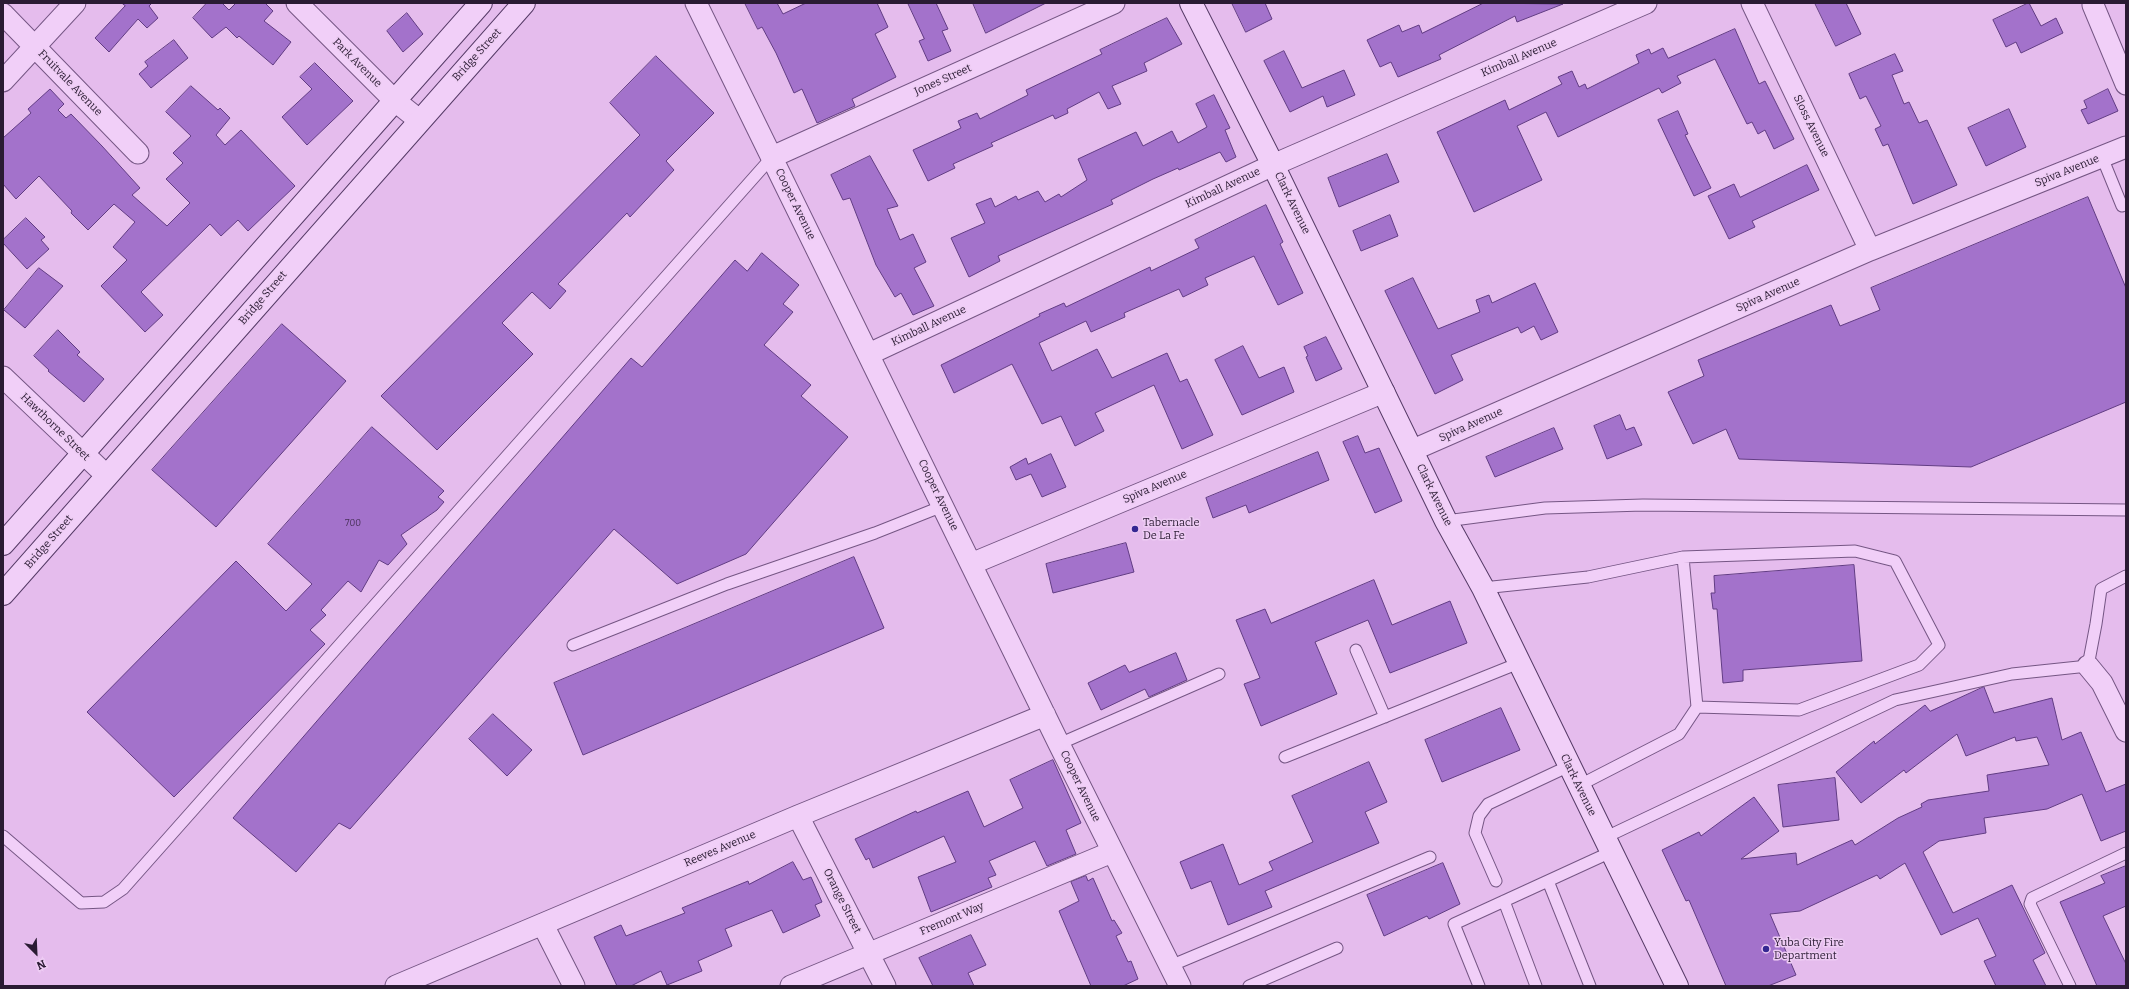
<!DOCTYPE html>
<style>
body{margin:0}
#map{position:relative;width:2129px;height:989px;overflow:hidden;background:#e5bced;font-family:Bitter,serif}
canvas{display:block}
.frame{position:absolute;inset:0;border:4px solid #2a1b33;pointer-events:none}
.north{position:absolute;left:16px;top:933px;width:40px;height:40px;-webkit-text-stroke:3px #eeccf4;paint-order:stroke;rotate:156deg;font-size:11px;font-weight:700;line-height:16px;text-align:center;color:#2a1b33}
.north::after{content:'';display:block;margin:auto;width:14px;height:18px;background:#2a1b33;clip-path:polygon(50% 0,100% 100%,50% 72%,0 100%)}
</style>
<div id="map">
<canvas width="2129" height="989"></canvas>
<div class="frame"></div>
<div class="north">N</div>
</div>
<script>
const context = document.querySelector('canvas').getContext('2d');
context.lineJoin = 'round';
function fillPath(path, color) { context.fillStyle = color; context.fill(path, 'evenodd'); }
function strokePath(path, color, width, dash) { context.strokeStyle = color; context.lineWidth = width; context.lineCap = dash ? 'butt' : 'round'; context.setLineDash(dash || []); context.stroke(path); }
function write(font, color, halo, rows, align = 'center') {
  context.font = font + ' Bitter,serif'; context.lineWidth = 3; context.setLineDash([]); context.textBaseline = 'middle'; context.strokeStyle = halo; context.fillStyle = color; for (const [text, x, y, turn = 0] of rows) {
    context.save(); context.translate(x, y); context.rotate((+turn || 0) * Math.PI / 180); context.textAlign = isNaN(turn) ? turn : align; if (halo) context.strokeText(text, 0, 0); context.fillText(text, 0, 0); context.restore();
  }
}
const building = new Path2D(`
 M122,3H152L149,6L158,18L147,28L138,19L109,52L95,38L125,6Z
 M207,3H222L229,10L236,3H265L273,11L264,21L291,42L273,65L239,36L237,38L226,27L212,38L193,18Z
 M745,3H777L783,14L806,3H877L888,27L875,34L896,77L852,99L855,106L817,123L802,89L794,93L776,53L762,27L758,29Z
 M908,3H936L948,29L942,31L951,51L928,61L919,41L924,39Z
 M973,3H1046L986,33Z
 M1232,3H1265L1272,19L1246,32Z
 M1484,3L1563,4L1517,22L1515,16L1439,55L1441,59L1398,77L1391,62L1380,67L1367,40L1399,25L1402,32L1419,25L1422,33Z
 M1815,3H1846L1861,34L1836,46Z
 M2029,3L2041,26L2056,18L2063,33L2021,53L2016,42L2006,47L1993,20Z
 M407,13L423,34L403,52L387,31Z
 M1167,18L1182,44L1144,63L1147,71L1112,86L1121,104L1108,109L1099,92L1067,109L1068,113L1055,119L1053,115L991,143L993,146L953,164L955,168L928,181L913,150L961,128L958,121L977,113L980,119L1028,95L1026,90L1102,54L1100,50Z
 M1735,29L1759,84L1765,81L1794,139L1774,149L1765,130L1758,134L1752,122L1747,124L1715,59L1677,76L1681,83L1662,93L1659,88L1558,137L1546,112L1517,126L1542,180L1474,212L1437,132L1505,100L1509,110L1562,84L1558,77L1572,71L1579,87L1585,84L1587,89L1639,63L1636,55L1649,49L1651,54L1663,48L1668,58Z
 M174,40L188,58L151,88L139,74L148,66L145,62Z
 M1284,51L1302,88L1344,70L1355,95L1327,107L1323,96L1290,112L1264,61Z
 M1895,54L1903,71L1892,75L1904,104L1909,102L1919,123L1927,120L1957,185L1913,204L1888,144L1883,146L1875,129L1881,126L1866,96L1860,99L1849,74Z
 M656,56L714,113L666,161L674,170L630,217L627,213L558,284L566,291L550,309L532,292L502,323L533,354L437,450L381,396L640,135L610,103Z
 M315,63L353,101L307,145L282,117L312,89L300,77Z
 M191,86L218,110L220,108L230,118L216,135L225,145L241,130L295,186L248,231L238,220L221,236L210,224L141,292L163,315L145,332L101,286L127,260L113,247L135,222L114,204L88,230L71,213L72,211L39,176L16,199L3,184V138L31,113L28,109L50,89L64,104L58,110L66,118L71,114L102,146L140,188L132,195L167,226L190,203L166,179L183,163L173,153L191,136L166,112Z
 M2108,89L2118,111L2088,124L2081,110L2087,108L2084,101Z
 M1214,95L1230,128L1225,130L1236,157L1226,162L1220,152L1179,170L1178,168L1153,179L1111,200L1113,204L998,256L1000,261L969,277L951,238L985,223L976,204L991,198L995,207L1016,196L1018,200L1038,191L1045,202L1059,194L1061,197L1087,180L1078,159L1136,132L1143,146L1172,131L1178,143L1207,127L1196,104Z
 M2009,109L2026,147L1986,166L1968,128Z
 M1678,111L1688,134L1685,135L1711,188L1694,196L1658,120Z
 M1387,154L1399,182L1339,207L1328,178Z
 M870,156L898,206L887,209L900,240L913,234L926,262L914,268L934,306L913,315L901,293L895,297L876,265L850,198L843,200L831,175Z
 M1807,165L1819,190L1752,221L1755,227L1729,239L1708,196L1734,184L1740,197Z
 M2088,197L2126,288V402L1971,467L1739,459L1726,429L1693,444L1668,392L1704,376L1698,360L1831,305L1840,326L1880,310L1871,288Z
 M1266,205L1283,242L1280,244L1303,293L1278,305L1254,256L1205,278L1208,285L1183,297L1179,289L1124,313L1125,317L1091,332L1086,321L1039,343L1052,371L1097,349L1112,378L1167,353L1180,382L1187,379L1213,435L1182,449L1154,385L1095,413L1104,431L1075,446L1061,416L1042,424L1012,364L954,393L941,365L1040,316L1039,314L1064,303L1066,307L1150,267L1151,271L1199,248L1195,240Z
 M1390,215L1398,236L1361,251L1353,231Z
 M26,218L45,237L41,240L49,249L27,269L3,243V240Z
 M762,253L799,285L783,304L793,312L764,345L811,385L801,396L848,437L746,554L677,584L614,529L350,829L339,823L296,872L233,818L631,358L642,367L735,260L747,271Z
 M39,268L63,286L25,328L4,310Z
 M1413,278L1438,329L1480,312L1476,300L1489,295L1492,303L1535,283L1558,332L1541,340L1534,326L1521,333L1518,327L1451,355L1463,380L1435,394L1385,291Z
 M282,324L346,381L216,527L152,470Z
 M58,330L80,352L77,355L104,379L84,402L48,371L49,370L34,356Z
 M1326,337L1342,369L1316,381L1306,357L1308,356L1304,347Z
 M1243,346L1259,378L1284,367L1294,392L1242,415L1215,360Z
 M1620,415L1626,430L1634,427L1642,445L1607,459L1594,426Z
 M372,427L444,491L438,497L444,502L437,510L401,535L407,544L388,565L379,560L361,592L348,581L321,610L326,615L310,630L325,644L174,797L87,712L236,561L286,611L312,584L268,544Z
 M1554,428L1563,449L1495,477L1486,457Z
 M1358,436L1365,453L1379,448L1402,501L1375,513L1343,442Z
 M1318,452L1329,480L1249,513L1246,505L1213,518L1206,498Z
 M1051,454L1066,487L1042,497L1031,474L1016,480L1010,467L1026,458L1028,464Z
 M1126,543L1134,572L1053,593L1046,564Z
 M854,557L884,628L583,755L554,683Z
 M1854,565L1862,661L1743,670V681L1723,683L1717,609H1713L1711,593H1715L1714,576Z
 M1374,580L1392,625L1450,601L1467,643L1390,673L1368,620L1315,642L1337,694L1261,726L1244,684L1260,678L1236,620L1265,609L1271,623Z
 M1176,653L1187,680L1149,697L1145,689L1101,710L1088,683L1125,665L1129,672Z
 M1984,687L1994,713L2052,698L2062,740L2081,732L2106,792L2126,784V831L2101,841L2082,794L2047,809L1984,818L1986,833L1939,841L1923,852L1953,913L2012,885L2045,953L2033,960L2046,986H1996L1984,961L1996,956L1978,918L1941,935L1905,863L1880,879L1877,875L1800,911L1770,914L1796,975L1768,986H1726L1689,900L1686,901L1662,850L1699,832L1701,836L1754,797L1779,831L1741,859L1796,853L1797,865L1852,840L1855,845L1898,818L1922,807L1921,804L1928,800L1989,791L1987,775L2049,765L2037,737L2016,741L2015,737L1966,756L1957,734L1906,773L1904,770L1861,803L1836,772L1874,741L1875,744L1925,705L1930,711Z
 M1501,708L1520,750L1442,782L1425,740Z
 M493,714L532,750L507,776L469,739Z
 M1053,760L1081,823L1066,830L1076,854L1047,866L1035,841L989,861L996,875L988,878L992,887L931,912L918,877L956,862L944,836L873,868L869,858L866,860L855,839L916,811L917,813L968,791L984,827L1023,808L1010,780Z
 M1369,762L1387,802L1365,812L1379,843L1265,891L1272,907L1228,925L1211,881L1191,889L1180,862L1223,844L1239,885L1273,870L1269,862L1313,842L1292,796Z
 M1835,778L1839,820L1783,827L1778,785Z
 M793,862L803,880L811,877L822,902L815,905L820,916L783,933L772,910L725,929L732,946L698,961L702,971L667,985L661,971L631,986H617L594,937L621,925L626,936L685,913L682,908L748,881L749,884Z
 M1443,863L1460,904L1429,919L1427,916L1384,936L1367,895Z
 M2126,866V906L2103,916L2126,964V986H2097L2060,902L2105,883L2101,876Z
 M1086,876L1088,881L1093,878L1112,921L1114,920L1122,933L1116,936L1128,962L1131,961L1138,979L1123,986H1091L1059,911L1079,901L1071,882Z
 M971,935L986,965L968,973L974,986H933L919,958Z`);
fillPath(building, '#a372cb');
strokePath(building, '#613c83', 1);
const lane = new Path2D(`
 M2102,157L2122,206L2126,204
 M1446,521L1545,508L1643,505L2126,510
 M1483,588L1588,577L1683,557L1855,551L1895,561L1939,645L1919,665L1799,710L1697,707
 M573,645L727,584L875,533L943,506
 M1356,650L1385,717
 M1059,744L1219,674
 M1285,757L1519,663
 M1578,786L1679,734L1697,707L1683,557
 M3,836L81,903L104,902L123,889L772,157
 M1604,838L1895,700L2012,674L2088,666L2096,624L2101,589L2126,576
 M1496,881L1475,833L1479,816L1488,804L1569,766
 M1548,881L1590,986
 M1504,901L1536,986
 M1170,966L1430,857
 M1249,986L1337,948
 M1479,986L1454,924L1611,852
 M2070,986L2030,904L2032,898L2126,853`);
const street = new Path2D(`
 M297,3L394,100L419,120
 M696,3L1059,744L1180,986
 M1752,3L1870,250
 M2093,5L2126,84
 M3,14L138,153
 M3,81L75,3
 M772,157L1114,3
 M869,354L1273,165L1646,3
 M3,377L107,476
 M1413,450L1870,250L2126,147
 M971,564L1384,392
 M2088,666L2102,683L2126,731
 M798,816L885,986
 M543,925L574,986
 M396,986L798,816L1045,715
 M791,986L1112,852`);
const secondary = new Path2D(`
 M1191,3L1273,165L1446,521L1483,588L1677,986
 M3,544L481,3
 M3,594L524,3`);
strokePath(lane, '#755684', 13);
strokePath(street, '#755684', 23);
strokePath(secondary, '#553a66', 24);
strokePath(lane, '#f1cff8', 11);
strokePath(street, '#f1cff8', 21);
strokePath(secondary, '#f1cff8', 22);
for (const [x, y, r, color] of [
 [1135,529,4,"#342792"],
 [1766,949,4,"#342792"]
]) { const dot = new Path2D(); dot.arc(x, y, r, 0, 2 * Math.PI); context.fillStyle = color; context.fill(dot); strokePath(dot, '#eeccf4', 1.5); }
write('9px', '#483159', null, [
 ["700",353,523]
]);
write('11px', '#2a1b33', '#eeccf4', [
 ["Bridge Street",477,55,-48],
 ["Kimball Avenue",1519,58,-23],
 ["Park Avenue",357,63,45],
 ["Jones Street",943,80,-24],
 ["Fruitvale Avenue",70,83,46],
 ["Sloss Avenue",1811,126,64],
 ["Spiva Avenue",2067,171,-22],
 ["Kimball Avenue",1223,188,-25],
 ["Clark Avenue",1292,203,64],
 ["Cooper Avenue",795,204,64],
 ["Spiva Avenue",1768,295,-24],
 ["Bridge Street",263,298,-49],
 ["Kimball Avenue",929,326,-25],
 ["Spiva Avenue",1471,425,-24],
 ["Hawthorne Street",55,427,44],
 ["Spiva Avenue",1155,487,-23],
 ["Cooper Avenue",938,495,64],
 ["Clark Avenue",1434,495,64],
 ["Bridge Street",49,542,-49],
 ["Clark Avenue",1578,785,64],
 ["Cooper Avenue",1080,786,64],
 ["Reeves Avenue",720,849,-23],
 ["Orange Street",842,901,63],
 ["Fremont Way",952,919,-23]
]);
write('11px', '#2a1b33', '#eeccf4', [
 ["Tabernacle",1143,523],
 ["De La Fe",1143,536],
 ["Yuba City Fire",1774,943],
 ["Department",1774,956]
], 'left');
</script>
